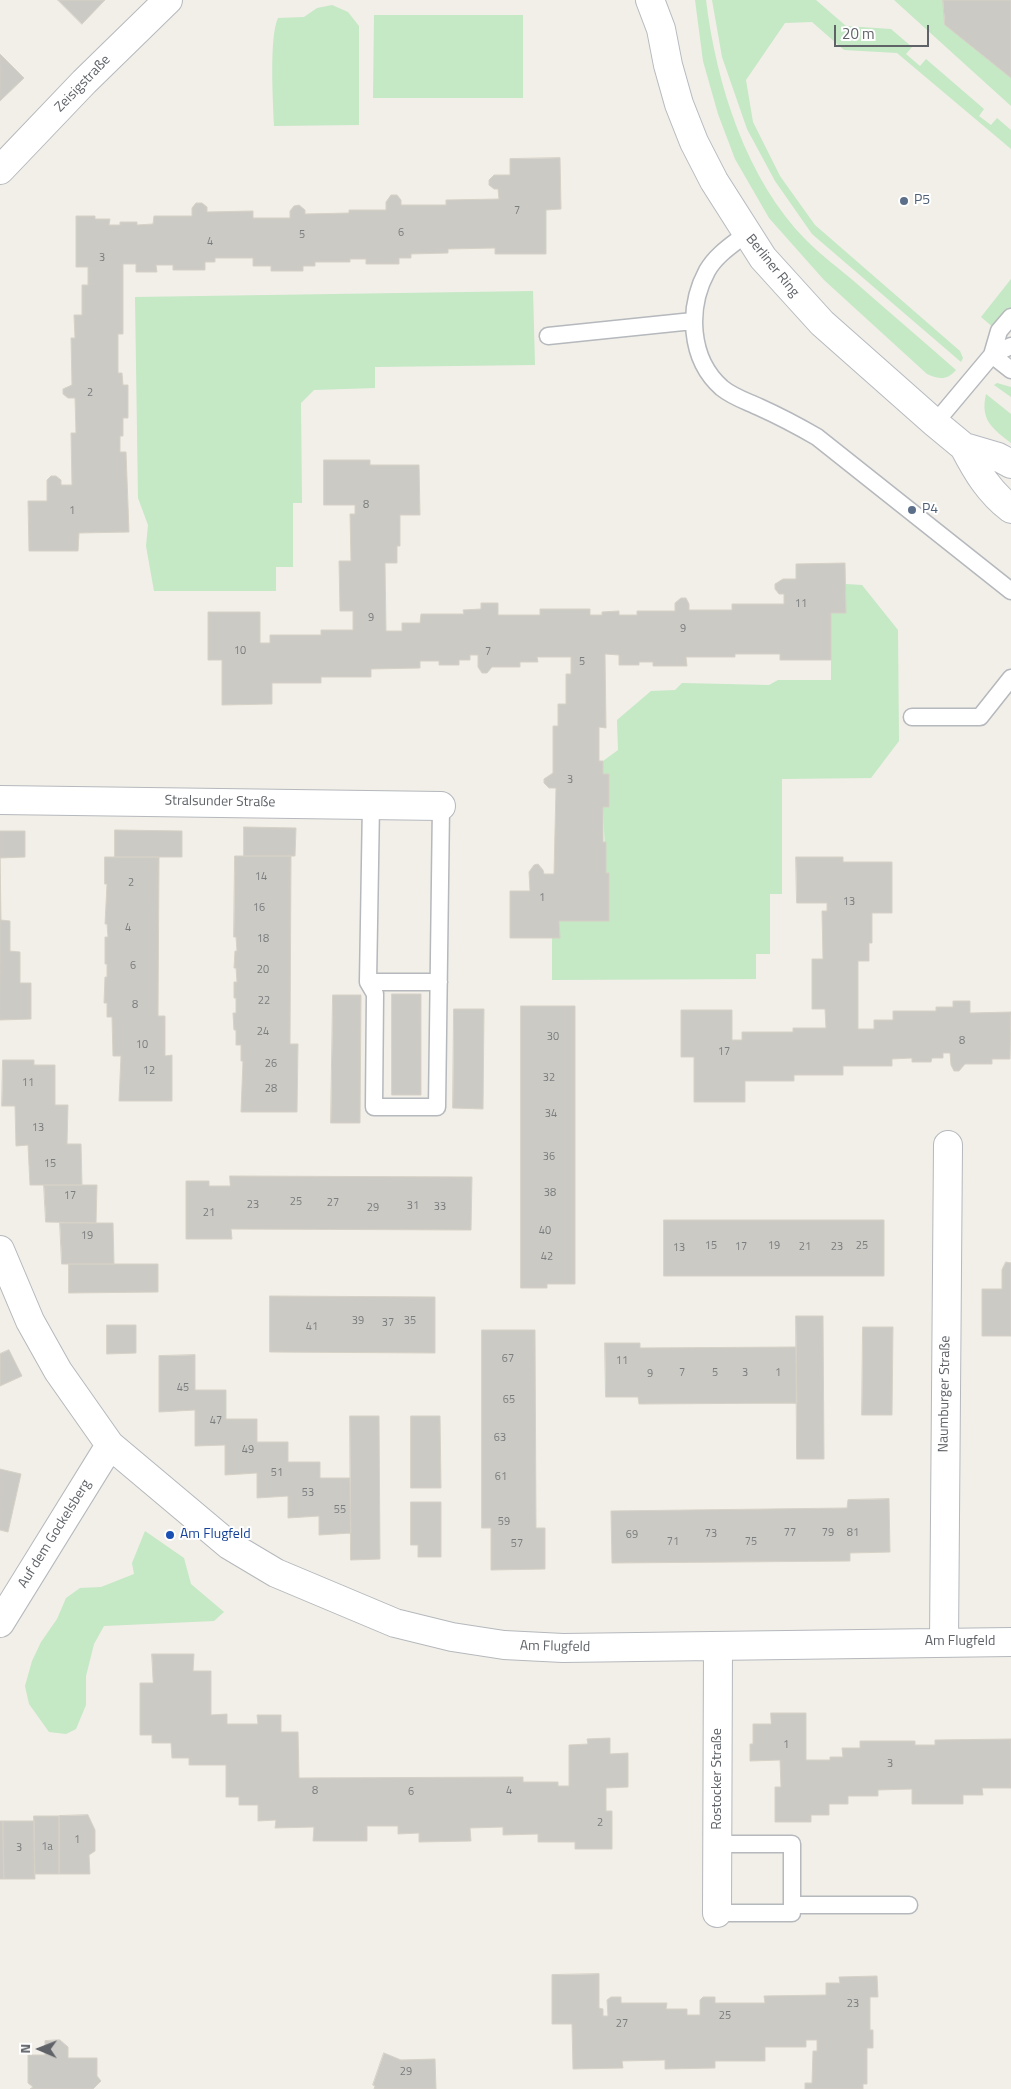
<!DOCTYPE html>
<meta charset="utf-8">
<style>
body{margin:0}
#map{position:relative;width:1011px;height:2089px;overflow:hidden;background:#f1efe8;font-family:"Titillium Web",sans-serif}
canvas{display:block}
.north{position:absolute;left:15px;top:2024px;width:50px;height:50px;-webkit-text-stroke:4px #fff;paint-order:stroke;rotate:271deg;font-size:14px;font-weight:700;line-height:20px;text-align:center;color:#5f6368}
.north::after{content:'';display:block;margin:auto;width:18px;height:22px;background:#5f6368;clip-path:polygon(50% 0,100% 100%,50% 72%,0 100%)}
.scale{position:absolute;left:834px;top:25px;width:95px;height:22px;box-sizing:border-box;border:2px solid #5f6368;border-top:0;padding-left:6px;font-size:15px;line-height:18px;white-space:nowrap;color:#5f6368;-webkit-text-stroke:4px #fff;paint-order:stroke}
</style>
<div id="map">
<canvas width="1011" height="2089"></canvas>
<div class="north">N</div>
<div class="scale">20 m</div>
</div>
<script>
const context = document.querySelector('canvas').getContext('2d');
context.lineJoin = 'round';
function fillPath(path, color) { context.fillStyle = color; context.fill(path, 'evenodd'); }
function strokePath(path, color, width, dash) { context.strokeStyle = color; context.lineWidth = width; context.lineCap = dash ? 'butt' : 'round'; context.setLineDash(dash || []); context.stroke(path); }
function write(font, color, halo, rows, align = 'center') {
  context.font = font + ' "Titillium Web",sans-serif'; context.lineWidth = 4; context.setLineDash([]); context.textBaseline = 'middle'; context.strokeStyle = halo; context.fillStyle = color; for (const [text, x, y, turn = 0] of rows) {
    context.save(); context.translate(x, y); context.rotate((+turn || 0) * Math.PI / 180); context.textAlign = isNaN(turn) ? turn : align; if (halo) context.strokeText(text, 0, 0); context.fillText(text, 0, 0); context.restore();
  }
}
fillPath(new Path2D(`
 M695,0H706C716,83 746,180 807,241C822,256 840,269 856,283C889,312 923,341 956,370C947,380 940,380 927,374L824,280L769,218L735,159L718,114L703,61Z
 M712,0H816L846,26L891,29L912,47L906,54L920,66L926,59L984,109L979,116L991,125L997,118L1011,130V149L897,53L844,50L812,22L785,23L746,80L753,122L780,176L815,225L960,351L963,358L961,362L812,234L775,181L747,129L722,57Z
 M894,0H943L945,25L1011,78V106Z
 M332,5L348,12L359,26V125L274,126C273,102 269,37 278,18L304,17L317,8Z
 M374,15H523V98H373Z
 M1011,279V308L994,328L981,317Z
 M533,291L535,365L375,367V388L314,390L301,403L302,503H293V567H276V591H154L146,546L148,525L138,498L135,297Z
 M997,383L1011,387V397L994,385Z
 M986,394L1011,414V443C992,428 980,420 986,394Z
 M846,584L862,585L898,630L899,741L871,778L782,779V894H770V954H756V979L552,980V938H560L559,921H609V873H606L603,807H609V775L603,774V761L618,750L617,720L651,691L675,690L682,683L769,685L778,680H831V613H846Z
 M145,1531L184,1558L191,1584L224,1612L214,1621L104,1626L94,1644L86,1676V1705L76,1729L66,1734L49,1732L29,1704L25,1686L32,1661L41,1642L57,1619L66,1598L80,1588L101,1587L134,1574L132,1563Z`), '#c5e8c5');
const building = new Path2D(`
 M58,0H105L82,24Z
 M943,0H1011V78L945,25Z
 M0,54L24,78L0,101Z
 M560,158L561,209L546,210V254H495V248L448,249V253L411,254V258H399V264H366V259H350V262H315V266H303V271H271V266H253V258H215V262H205V270H173V265H156L157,272H136V264H123V334H118V373H122L123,385H128V418H123V436H120V452H126L129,532L79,533L78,551H29L28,501H47V480L51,476H56L61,480V485H72L71,433H76L75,398H68L63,394V389L72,385L71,338H75L74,315H82V285H88V267H76V216H95V219H110L109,225H120V222H137V225L153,224L154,216H192V208L196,203H202L207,207V212L253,211V218H290V211L294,206L299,205L305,210V214L349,213V210H386V202L391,195H397L401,200V205H446V200L499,199L498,189H494L489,185V180L494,175H510V159Z
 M324,460H370V465H419L420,515H400V546H397V563H385L386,631H402V623H420L421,614H464L463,610L481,609V603H498V615H540V609H590V615H602V612L619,611V615H637V611H675V603L681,598H686L689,604V610H732V604H784V594H779L775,589V584L783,579H796V564L845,563L846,613H831V660H780V654H735V657H686L687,666H653V662H639V665H619V655L605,654L606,728L599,727V761H603V774H609V807H603V842H606V873H609V921H559L560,938H510V891H530L529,872L534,865L538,864L543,870L544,874H554L556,788H549L544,783V779L553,773V726H558V704H566V674H571V657H537L538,662H520V667H492L487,673H482L478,667V655H470V660H459V665H439V661H420V668L371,669V677H321V683H272V704L222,705V660H208V612H260V643H270V635H321V630H353V611H340L339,561H351L350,514H355V505H324Z
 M244,827L296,828L295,856H244Z
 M115,830L182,831V857H115Z
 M0,831H25V857L0,858Z
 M235,856H291L290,1044H298L297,1112H241L243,1061H241V1045H236V1030H234L233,1013H236V998H234V982H237L236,968H234L235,951H237L236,937H234Z
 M105,857H159L158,1016H165V1056L172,1055V1101H119L121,1056H113L112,1017H107V1003H104L105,977H107V964H105V937H108L107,924H105L107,884H105Z
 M796,857H843V862H892V913H872V943H869V961H858V1029H874V1020H893V1011H936V1007H953V1001H970V1013L1011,1012L1010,1059H992V1064H965L959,1071H954L951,1065L950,1053H943V1058H932L931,1062H912V1058L892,1059V1066H843V1075H794V1081H745V1102H694V1057H681V1010H732V1040H742V1032H793V1028H826L825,1009H812V959H823L822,911H827V903H797Z
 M0,858L1,920L10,921V951L20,952V983H31V1019L0,1020Z
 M392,994H421V1095H392Z
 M333,995H361L360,1123H331Z
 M521,1006H575V1284H547V1288H521Z
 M454,1009H484L483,1109L453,1108Z
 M3,1060H34V1065H55V1105H68L67,1144H81L82,1185H30L28,1145L16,1146L15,1106H2Z
 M230,1176L472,1177L471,1230L231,1229L232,1239H186V1181H209V1186H230Z
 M44,1185H97L96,1223L46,1222Z
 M664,1220H884V1276H664Z
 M60,1223H113L114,1264H62Z
 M1006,1262L1011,1263V1336H982V1289H1002V1270Z
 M69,1264H158V1292L69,1293Z
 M270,1296L435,1297V1353L270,1352Z
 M796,1316H823L824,1459H797Z
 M107,1325H136V1353L107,1354Z
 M863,1327H893L892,1415H862Z
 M482,1330H535L536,1528H545V1569L491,1570V1528H482Z
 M605,1343H640V1348L796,1347L797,1403L639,1404L638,1397H606Z
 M9,1350L22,1376L0,1386V1354Z
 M195,1355V1390H226V1419H257V1442H288V1462H320V1478H350L351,1533L319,1535V1516L288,1518V1496L257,1498V1473L225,1475V1445L195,1446V1410L159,1412V1356Z
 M350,1416H379L380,1559L351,1560Z
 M411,1416H440L441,1488H411Z
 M0,1469L21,1474L8,1532L0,1530Z
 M889,1499L890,1552L850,1553V1561L612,1563L611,1511L847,1508L848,1500Z
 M411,1502H441V1557H418V1545H411Z
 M152,1654H194L193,1671H211V1715L227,1714V1724H258L257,1715H281V1732H298L299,1778L523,1777V1782H558V1786H569V1745L588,1744L587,1739L610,1738V1754L628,1753V1787L606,1788V1811H612V1849H575V1842H538V1834L503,1835V1827L470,1828L471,1841L419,1842V1833L398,1834V1826H367V1841H313L314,1827L275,1828L276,1820L258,1821V1805H239V1797H226V1765H189V1758H172L171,1743H152V1735H140V1683H153Z
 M771,1713H806V1760H830V1757H843L842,1748H860V1741H915V1745H935V1740L1011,1739V1788H982L983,1795H963V1804H912V1789L878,1790V1796H848V1804H829V1815H811V1822H775V1787H781L780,1760L750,1761V1744H753V1724H771Z
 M88,1815L95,1830V1851L89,1855L90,1874H59V1816Z
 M34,1816H59V1874H35Z
 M0,1821H3L4,1879H0Z
 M3,1821H34L35,1879H4Z
 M599,1974V2008L603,2009V2016H608L607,2000L611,1997H621V2003H667L666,2009H687V2015H700V2000L703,1997H715V2003H765L764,1996L826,1995V1983H840L839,1977L877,1976L878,1997H870V2030H873V2048H867V2084H863V2089H805V2083H812L813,2051H817V2040H806V2047H765V2061H715V2068L665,2069V2060L622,2061L623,2068L573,2069L572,2024H552V1975Z
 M60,2040L68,2047V2058H97V2076L101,2081L93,2089H30L33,2087L28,2083V2055H45V2041Z
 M384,2053L401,2060L435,2059L436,2089H374L375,2086L373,2085Z`);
fillPath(building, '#cccac5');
strokePath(building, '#d6d1c6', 1);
const lane = new Path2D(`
 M746,234C732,245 716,255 707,271C687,308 689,359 722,388C733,397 746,401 759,407C779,416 798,426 817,437L1011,591
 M548,336L693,321
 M992,355L999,331L1011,317
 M992,355L1011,370
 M935,423L992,355L1011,346
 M912,717H980L1011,678
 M371,804L368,982L375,994L374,1107H437L441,806
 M368,982H439
 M792,1905H909
 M717,1913H792V1844H718`);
const street = new Path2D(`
 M0,170L84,82L168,0
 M0,800L441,806
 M0,1250L30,1321L58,1371L110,1445L229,1545L276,1573L395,1623L452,1637L504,1645L563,1648L1011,1642
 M0,1623L110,1445
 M944,1642L948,1145
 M717,1913L718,1646`);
const secondary = new Path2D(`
 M650,0L661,29L668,65L679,104L694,142L714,181L763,258L822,323L935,423L964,447L998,457L1011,464
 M964,447C977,472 989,492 1011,509`);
strokePath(lane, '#b5b8bc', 19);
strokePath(street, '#b5b8bc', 30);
strokePath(secondary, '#b6babf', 30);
strokePath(lane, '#fff', 16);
strokePath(street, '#fff', 28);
strokePath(secondary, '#fff', 28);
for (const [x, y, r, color] of [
 [904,201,5,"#5c6f8a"],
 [912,510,5,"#5c6f8a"],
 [170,1535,5,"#1a4fb4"]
]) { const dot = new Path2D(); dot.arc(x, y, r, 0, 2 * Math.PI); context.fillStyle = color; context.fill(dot); strokePath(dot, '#fff', 2); }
write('11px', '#7a7d7f', null, [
 ["7",517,211],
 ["6",401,233],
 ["5",302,235],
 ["4",210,242],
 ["3",102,258],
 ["2",90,393],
 ["8",366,505],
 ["1",72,511],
 ["11",801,604],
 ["9",371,618],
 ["9",683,629],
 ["10",240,651],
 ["7",488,652],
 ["5",582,662],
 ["3",570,780],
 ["14",261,877],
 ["2",131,883],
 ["1",542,898],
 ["13",849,902],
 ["16",259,908],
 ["4",128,928],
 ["18",263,939],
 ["6",133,966],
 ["20",263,970],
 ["22",264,1001],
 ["8",135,1005],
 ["24",263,1032],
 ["30",553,1037],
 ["8",962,1041],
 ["10",142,1045],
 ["17",724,1052],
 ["26",271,1064],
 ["12",149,1071],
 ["32",549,1078],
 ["11",28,1083],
 ["28",271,1089],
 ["34",551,1114],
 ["13",38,1128],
 ["36",549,1157],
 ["15",50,1164],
 ["38",550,1193],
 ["17",70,1196],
 ["25",296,1202],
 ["27",333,1203],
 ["23",253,1205],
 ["31",413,1206],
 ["33",440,1207],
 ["29",373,1208],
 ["21",209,1213],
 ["40",545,1231],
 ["19",87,1236],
 ["15",711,1246],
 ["19",774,1246],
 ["25",862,1246],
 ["17",741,1247],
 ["21",805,1247],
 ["23",837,1247],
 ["13",679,1248],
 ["42",547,1257],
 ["39",358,1321],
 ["35",410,1321],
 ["37",388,1323],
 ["41",312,1327],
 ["67",508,1359],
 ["11",622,1361],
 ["7",682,1373],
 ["5",715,1373],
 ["3",745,1373],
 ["1",778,1373],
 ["9",650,1374],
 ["45",183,1388],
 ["65",509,1400],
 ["47",216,1421],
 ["63",500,1438],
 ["49",248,1450],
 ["51",277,1473],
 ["61",501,1477],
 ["53",308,1493],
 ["55",340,1510],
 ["59",504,1522],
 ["77",790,1533],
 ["79",828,1533],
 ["81",853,1533],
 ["73",711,1534],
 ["69",632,1535],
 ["71",673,1542],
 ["75",751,1542],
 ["57",517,1544],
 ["1",786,1745],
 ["3",890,1764],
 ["8",315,1791],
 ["4",509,1791],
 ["6",411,1792],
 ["2",600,1823],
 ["1",77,1840],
 ["1a",47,1847],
 ["3",19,1848],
 ["23",853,2004],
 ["25",725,2016],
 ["27",622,2024],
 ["29",406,2072]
]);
write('14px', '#5f6368', '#fff', [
 ["Zeisigstraße",83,84,-46],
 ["Berliner Ring",772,266,51],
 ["Stralsunder Straße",220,802,1],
 ["Naumburger Straße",945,1394,-89],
 ["Auf dem Gockelsberg",55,1534,-58],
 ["Am Flugfeld",960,1642],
 ["Am Flugfeld",555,1647,1],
 ["Rostocker Straße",718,1779,-90]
]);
write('14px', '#4e5e75', '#fff', [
 ["P5",914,201],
 ["P4",922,510]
], 'left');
write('14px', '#164399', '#fff', [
 ["Am Flugfeld",180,1535]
], 'left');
</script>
